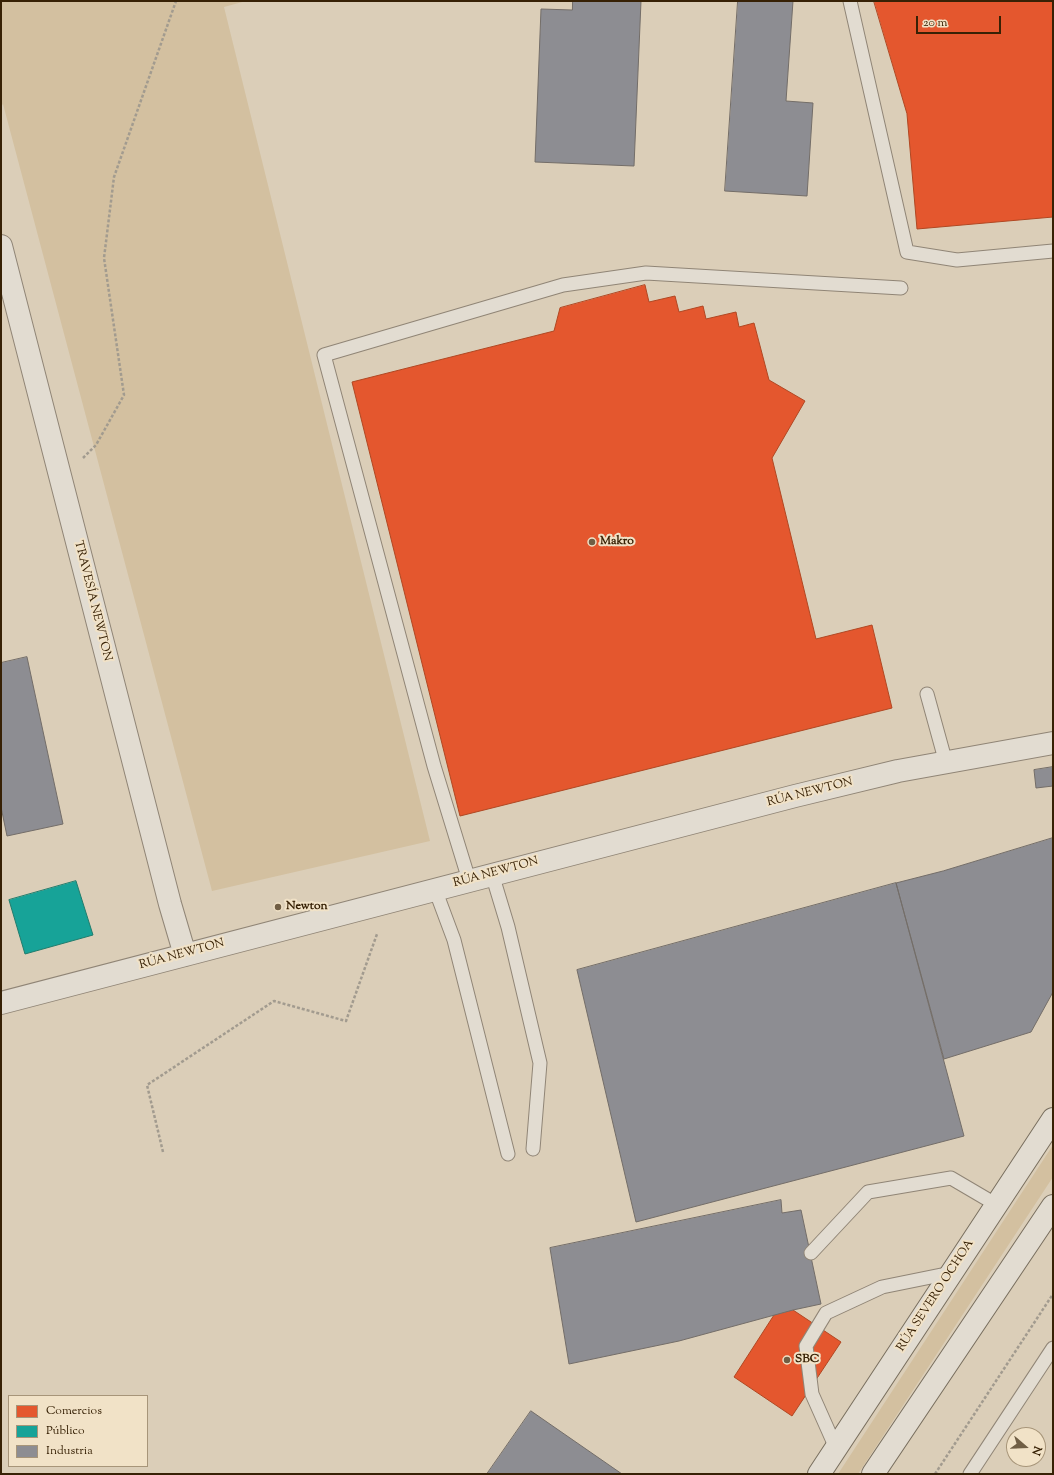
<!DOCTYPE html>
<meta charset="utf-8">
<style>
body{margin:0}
#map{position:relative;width:1054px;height:1475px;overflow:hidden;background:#dbceb8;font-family:"Sorts Mill Goudy",serif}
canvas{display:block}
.frame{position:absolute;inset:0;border:2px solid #372105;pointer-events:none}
.legend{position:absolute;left:8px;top:1395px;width:140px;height:72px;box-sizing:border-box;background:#f1e2c7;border:1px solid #a79579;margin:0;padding:5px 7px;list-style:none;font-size:12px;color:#372105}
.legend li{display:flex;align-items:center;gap:8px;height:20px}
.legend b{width:20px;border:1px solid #a79579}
.north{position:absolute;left:1006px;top:1427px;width:40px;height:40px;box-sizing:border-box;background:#f1e2c7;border:1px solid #a79579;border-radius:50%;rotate:109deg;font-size:11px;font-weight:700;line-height:16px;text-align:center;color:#372105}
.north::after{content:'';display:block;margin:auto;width:14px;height:18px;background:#705e44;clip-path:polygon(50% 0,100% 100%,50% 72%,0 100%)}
.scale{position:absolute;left:916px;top:16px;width:85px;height:18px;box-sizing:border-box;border:2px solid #372105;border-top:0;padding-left:5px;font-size:12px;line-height:14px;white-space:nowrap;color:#372105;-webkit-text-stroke:3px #f1e2c7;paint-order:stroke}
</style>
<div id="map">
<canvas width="1054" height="1475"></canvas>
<div class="frame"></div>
<ul class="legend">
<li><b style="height:11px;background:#e4572e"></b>Comercios</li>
<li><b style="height:11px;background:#17a398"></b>Público</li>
<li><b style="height:11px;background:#8d8d92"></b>Industria</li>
</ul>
<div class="north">N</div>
<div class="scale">20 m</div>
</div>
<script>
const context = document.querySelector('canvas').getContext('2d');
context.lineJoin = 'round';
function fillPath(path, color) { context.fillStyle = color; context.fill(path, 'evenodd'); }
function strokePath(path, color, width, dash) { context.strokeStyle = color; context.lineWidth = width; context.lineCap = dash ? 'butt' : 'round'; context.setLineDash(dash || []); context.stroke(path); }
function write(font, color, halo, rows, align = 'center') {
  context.font = font + ' "Sorts Mill Goudy",serif'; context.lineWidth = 4; context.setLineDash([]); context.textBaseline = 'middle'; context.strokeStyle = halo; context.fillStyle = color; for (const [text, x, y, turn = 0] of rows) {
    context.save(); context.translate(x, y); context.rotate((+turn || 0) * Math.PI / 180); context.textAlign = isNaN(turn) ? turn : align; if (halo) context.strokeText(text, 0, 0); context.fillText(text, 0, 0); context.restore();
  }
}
fillPath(new Path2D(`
 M1,1H246L224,7L430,841L212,891L3,104L1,107Z
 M1053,1145V1177L858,1474H838Z`), '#d3c0a0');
const shops = new Path2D(`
 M874,1H1053V217L917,229L907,114Z
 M645,285L649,302L675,296L679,312L703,306L706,319L736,312L739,327L754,323L769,380L805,401L772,458L816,639L872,625L892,708L460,816L352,382L554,331L560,308Z
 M793,1310L841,1342L792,1416L734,1377L774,1315Z`);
fillPath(shops, '#e4572e');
strokePath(shops, '#b04722', 1);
const public = new Path2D(`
 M76,881L93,935L25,954L9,900Z`);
fillPath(public, '#17a398');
strokePath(public, '#217c6c', 1);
const industry = new Path2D(`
 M573,1H641L634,166L535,162L541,9L572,10Z
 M738,1H793L786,101L813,103L807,196L725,191Z
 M27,657L63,824L7,836L1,807V663Z
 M1053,767V786L1036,788L1034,770Z
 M1053,838V992L1031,1032L944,1059L896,883L943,871Z
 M896,883L964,1136L636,1222L577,970Z
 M781,1200L782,1213L801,1210L821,1304L793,1310L679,1341L569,1364L550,1248Z
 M531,1411L622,1474H487Z`);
fillPath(industry, '#8d8d92');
strokePath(industry, '#736d68', 1);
const lane = new Path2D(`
 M850,1L907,252L957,260L1053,251
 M927,694L946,763
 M492,874L508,927L540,1063L533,1149
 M469,880L434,766L324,355L563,285L646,273L901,288
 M435,889L454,940L508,1154
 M811,1253L868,1192L951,1178L997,1205
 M836,1448L812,1394L806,1346L826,1313L882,1287L951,1273
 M970,1474L1053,1348`);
const street = new Path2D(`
 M1,246L170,904L185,955
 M1,1003L795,796L898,771L1053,743`);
const secondary = new Path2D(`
 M819,1474L1053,1119
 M873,1474L1053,1206`);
strokePath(lane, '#908576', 15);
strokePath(street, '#908576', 24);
strokePath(secondary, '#786e5e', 24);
strokePath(new Path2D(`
 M83,458L96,445L124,395L104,258L114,177L176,1
 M163,1152L147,1085L274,1001L346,1021L377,934
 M935,1474L1053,1294`), '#a29b8f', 2.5, [3, 2]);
strokePath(lane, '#e2dcd1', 13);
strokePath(street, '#e2dcd1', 22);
strokePath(secondary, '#e2dcd1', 22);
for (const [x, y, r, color] of [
 [592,542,4,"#705e44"],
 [278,907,4,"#705e44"],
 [787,1360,4,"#705e44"]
]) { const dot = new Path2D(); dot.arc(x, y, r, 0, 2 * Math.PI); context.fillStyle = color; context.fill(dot); strokePath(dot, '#f1e2c7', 1.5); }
write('bold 12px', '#372105', '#f1e2c7', [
 ["Makro",600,542],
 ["Newton",286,907],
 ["SBC",795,1360]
], 'left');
write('12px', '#372105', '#f1e2c7', [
 ["TRAVESÍA NEWTON",92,601,76],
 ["RÚA NEWTON",810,793,-14],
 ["RÚA NEWTON",496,873,-15],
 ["RÚA NEWTON",182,955,-15],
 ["RÚA SEVERO OCHOA",936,1296,-57]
]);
</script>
